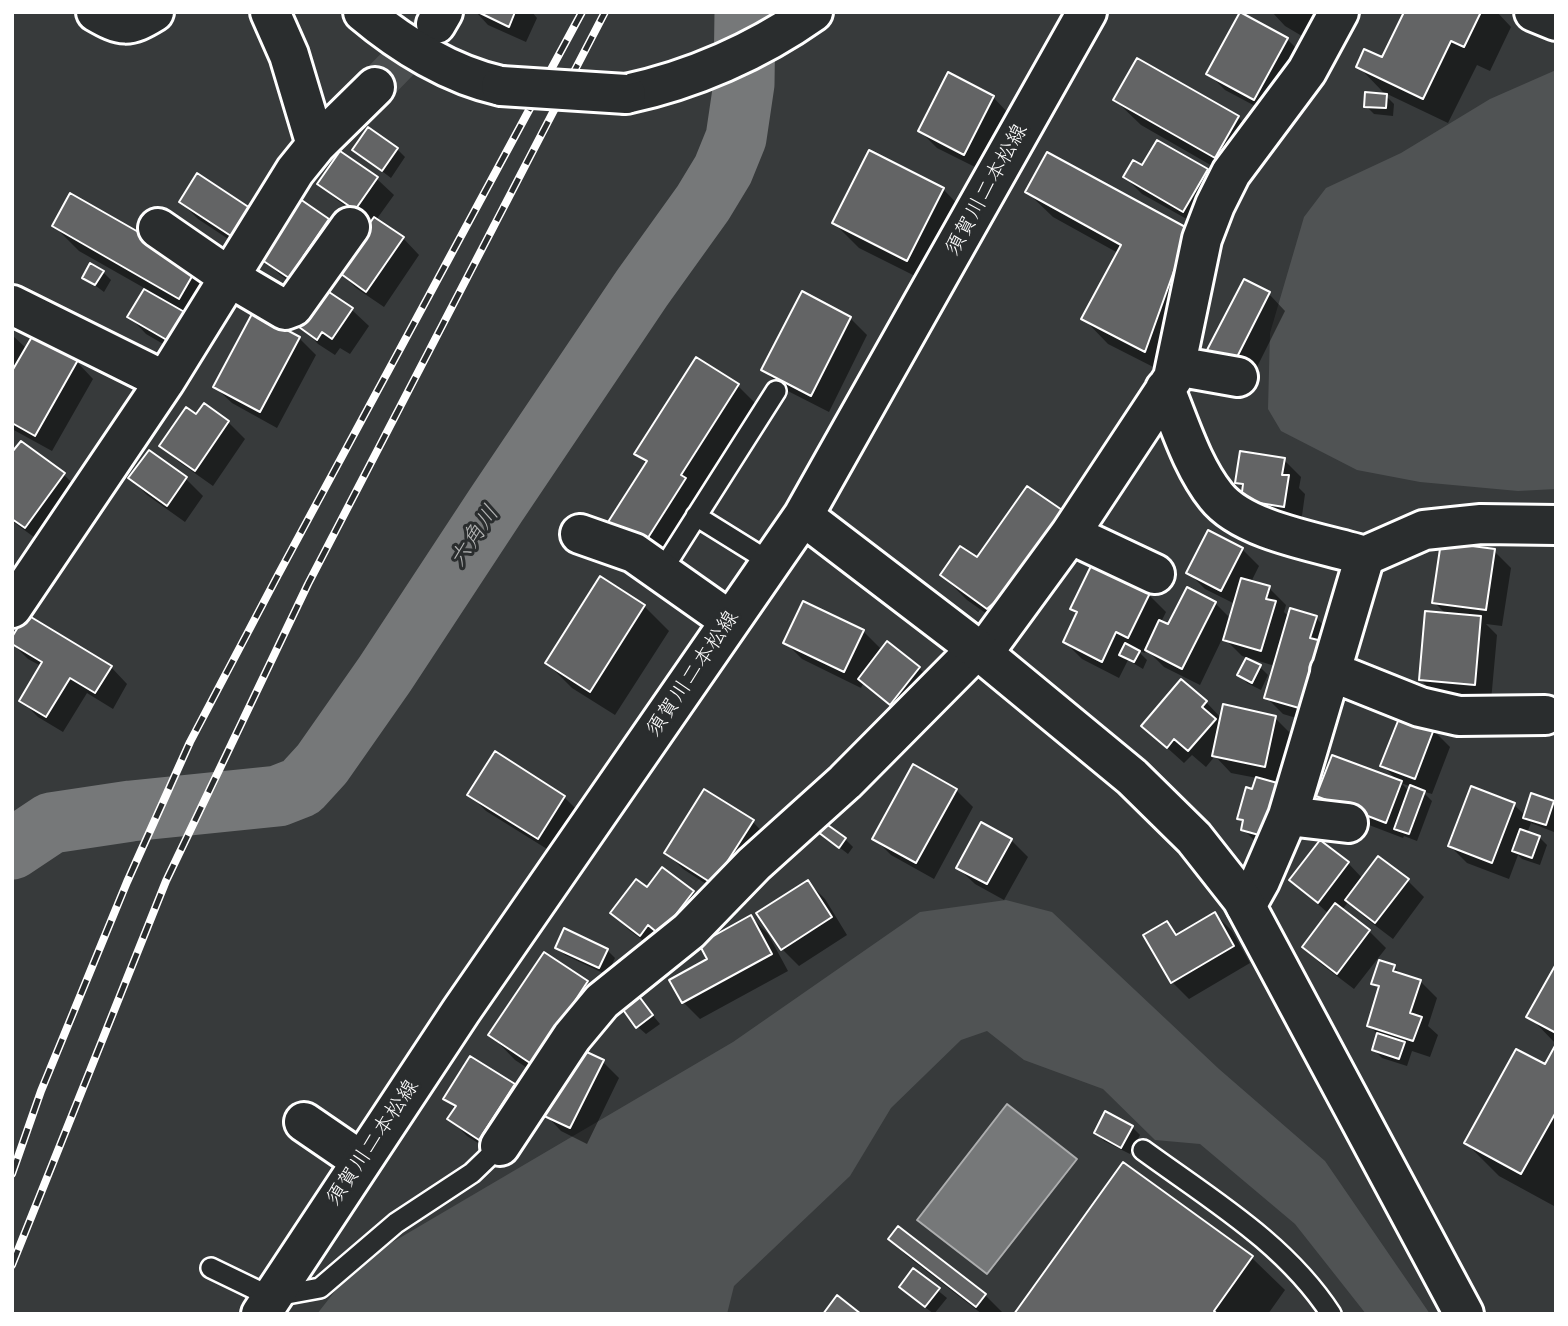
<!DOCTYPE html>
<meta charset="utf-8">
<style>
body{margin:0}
#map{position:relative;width:1568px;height:1326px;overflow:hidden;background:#373a3b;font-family:Pangolin,sans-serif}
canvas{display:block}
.frame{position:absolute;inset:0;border:14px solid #fff;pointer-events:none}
</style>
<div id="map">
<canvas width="1568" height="1326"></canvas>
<div class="frame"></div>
</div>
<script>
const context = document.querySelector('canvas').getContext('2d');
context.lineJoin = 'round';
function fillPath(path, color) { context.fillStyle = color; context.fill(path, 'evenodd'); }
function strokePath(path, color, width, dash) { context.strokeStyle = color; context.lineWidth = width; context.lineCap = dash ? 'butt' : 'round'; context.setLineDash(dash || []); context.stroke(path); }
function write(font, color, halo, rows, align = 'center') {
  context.font = font + ' Pangolin,"Klee One",sans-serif'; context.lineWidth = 6; context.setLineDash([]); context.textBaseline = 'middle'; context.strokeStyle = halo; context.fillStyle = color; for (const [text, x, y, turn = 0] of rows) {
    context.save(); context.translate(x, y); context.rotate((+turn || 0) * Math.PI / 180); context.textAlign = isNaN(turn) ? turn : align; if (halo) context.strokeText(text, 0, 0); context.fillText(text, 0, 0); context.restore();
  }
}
fillPath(new Path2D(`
 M1556,70V489L1518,491L1420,482L1357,470L1281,431L1268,409L1270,333L1304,217L1326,188L1401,153L1490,99Z
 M1006,900L1052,912L1219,1069L1325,1161L1430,1314H1366L1295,1224L1200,1144L1155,1140L1103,1089L1024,1060L987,1031L961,1040L891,1108L850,1176L734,1286L727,1314H317L357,1263L733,1042L920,912Z`), '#505354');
const water = new Path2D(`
 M1007,1104L1077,1159L987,1274L917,1220Z`);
fillPath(water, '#767879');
strokePath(water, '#adaeaf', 2);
fillPath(new Path2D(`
 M476,12H532L537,18L526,42L488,25Z
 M1272,12H1330L1312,42L1285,26Z
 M1406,12H1497L1511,27L1490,71L1477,65L1448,123L1383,92L1358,66L1382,60Z
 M1241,14L1287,39L1304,56L1272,115L1225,90L1208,73Z
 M1386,96L1394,104L1393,116L1374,114L1366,106Z
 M993,97L1009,114L981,170L937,148L920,131Z
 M1115,100L1238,117L1263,143L1240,182L1141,125Z
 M397,149L405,157L391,178L354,150Z
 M341,153L377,179L394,195L376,220L403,238L419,255L384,307L356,288L339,271L371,224L337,200L320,183Z
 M1143,167L1207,171L1224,188L1201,227L1142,194L1125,177Z
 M198,175L266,226L248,252L198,219L181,202Z
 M943,189L968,215L933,285L859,248L834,223Z
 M1027,192L1213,256L1171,376L1108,344L1083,318L1118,253L1053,217Z
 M71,195L222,292L205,323L185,312L189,359L146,334L130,317L146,289L79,251L54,226Z
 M328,220L345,237L312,298L279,274L262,257Z
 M103,272L111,280L104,292L84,277Z
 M326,292L352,310L369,326L350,354L340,348L335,355L318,344L302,327Z
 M1269,294L1285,311L1251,379L1226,366L1209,349Z
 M850,318L867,335L829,412L780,387L764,370Z
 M12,335L27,349L77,362L93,379L52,451L12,429Z
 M299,338L316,355L277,428L232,403L215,387Z
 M697,359L738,386L763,411L670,568L635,547L647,464L636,454Z
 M197,417L228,422L245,439L213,486L179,462L162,446Z
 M21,443L64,475L81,491L42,543L12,521V455Z
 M149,452L186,479L203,496L185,522L147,495L130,478Z
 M1284,460L1301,477L1299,488L1305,494L1301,523L1259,516L1244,489L1237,482Z
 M1089,539L1040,609L1014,633L967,600L942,575L977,559Z
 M1242,549L1259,566L1251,582L1269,588L1286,605L1284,612L1289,617L1316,618L1333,635L1323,726L1283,714L1266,697L1275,666L1242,656L1223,637L1200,685L1164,667L1147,650L1145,653L1137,650L1147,660L1143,669L1128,660L1119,678L1082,659L1065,642L1078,615L1072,609L1093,567L1149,595L1166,612L1161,622L1169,626L1215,603L1231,619L1235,604L1205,589L1188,572Z
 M1494,551L1511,568L1502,626L1486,624L1497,635L1491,701L1438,697L1421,680L1447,615L1434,602Z
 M644,606L669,631L615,715L572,688L547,663Z
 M863,631L880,648L877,656L919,668L936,685L908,720L864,682L861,688L802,659L785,642Z
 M12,643L111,667L127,684L113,709L87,693L63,732L38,717L21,700L41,666L28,659Z
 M1260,667L1268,675L1261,690L1247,683L1239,675Z
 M1206,702L1222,719L1275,718L1292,735L1282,783L1276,782L1297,803L1260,846L1243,829L1244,823L1239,818L1254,791L1257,778L1231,773L1215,756L1206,767L1192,755L1184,763L1143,726Z
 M1433,730L1450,747L1432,794L1422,791L1432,801L1417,841L1404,836L1403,838L1335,812L1318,795L1399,782L1382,765ZM1401,783L1412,787L1410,792Z
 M956,790L973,807L934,879L891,855L874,838Z
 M469,794L564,797L581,814L555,854L486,811Z
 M1553,802L1556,805L1554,832L1531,823L1527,833L1539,837L1547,845L1540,865L1522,859L1518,855L1509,879L1467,863L1450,846L1514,805L1526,816Z
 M753,822L769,839L731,900L683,869L666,852Z
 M820,832L845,839L853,847L848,854Z
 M1011,840L1028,857L1004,900L975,884L958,868Z
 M1320,842L1348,863L1363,879L1407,880L1424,897L1393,939L1364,917L1349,901L1342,910L1369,931L1386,948L1354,989L1321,964L1304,947L1329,914L1291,880Z
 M808,882L825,899L847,935L799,966L782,949Z
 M647,889L692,892L709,909L657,951L629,930L612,913Z
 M1215,914L1232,931L1250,963L1189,999L1172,982L1167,923L1179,935Z
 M751,917L768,934L788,971L700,1019L683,1002Z
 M557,947L607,950L615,958L607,975L565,955Z
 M544,954L587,983L612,1008L583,1052L603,1062L619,1078L587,1144L561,1131L545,1114L558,1088L515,1060L490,1034Z
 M1394,967L1403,976L1420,981L1437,998L1428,1026L1438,1035L1430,1057L1412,1051L1407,1066L1382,1058L1374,1050L1378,1035L1369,1025L1380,990L1373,983Z
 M1556,967V1044L1529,1016Z
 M635,994L660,1024L646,1034L638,1027Z
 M1556,1048V1203L1554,1206L1499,1176L1466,1143L1545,1067Z
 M514,1085L530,1102L497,1155L467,1136L450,1119L456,1109L445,1098Z
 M1106,1114L1132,1127L1140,1135L1130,1154L1104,1141L1096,1133Z
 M1123,1165L1252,1258L1285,1290L1268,1314H1016Z
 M890,1239L985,1295L1002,1312L1000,1314H982L907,1256Z
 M914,1271L947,1298L934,1314L909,1295Z`), '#0007');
strokePath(new Path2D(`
 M12,849L51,823L131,811L278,796L301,787L322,764L385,674L496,505L642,288L703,203L723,170L736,138L744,84L745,12`), '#767879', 61);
const building = new Path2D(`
 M478,12H515L509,27Z
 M1240,12L1288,38L1254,100L1206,74Z
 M1404,12H1481L1464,47L1451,41L1423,99L1356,67L1364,49L1382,57Z
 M1137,58L1239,116L1215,158L1113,100Z
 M948,72L994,96L964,155L918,131Z
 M1365,92L1387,94L1386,108L1364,107Z
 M368,127L398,148L382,171L352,150Z
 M1157,140L1208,169L1183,212L1123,177L1133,160L1142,165Z
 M869,150L944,188L907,261L832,223Z
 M340,151L378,177L355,210L317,184Z
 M1047,152L1189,229L1145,352L1081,319L1121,245L1025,192Z
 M197,173L250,208L231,236L179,202Z
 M70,193L198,266L179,299L52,226Z
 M300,199L329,219L303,257L309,261L295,282L259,258Z
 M374,217L404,237L366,292L337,271Z
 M90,263L104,271L95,285L82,278Z
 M1244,279L1270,292L1234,363L1207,350Z
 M144,289L188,314L172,343L127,317Z
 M326,290L353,308L332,339L322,332L317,340L299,327Z
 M802,291L851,317L811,396L761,370Z
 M253,312L300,337L260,412L213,387Z
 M33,335L78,360L35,436L12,423V371Z
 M696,357L739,384L681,475L686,478L644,544L608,522L647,461L634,454Z
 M204,403L229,421L195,471L159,446L186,407L196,414Z
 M21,441L65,473L25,528L12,519V452Z
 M149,450L187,477L167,506L128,478Z
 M1240,451L1285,458L1282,475H1289L1284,507L1241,500L1243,484L1235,483Z
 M1027,486L1065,512L1015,584L987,609L940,575L960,546L977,557Z
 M1208,530L1243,548L1221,591L1186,573Z
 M1441,542L1495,549L1486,610L1432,603Z
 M1092,564L1150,593L1128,638L1116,632L1102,662L1063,642L1077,612L1070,609Z
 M600,576L645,605L590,692L545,663Z
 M1241,578L1270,586L1266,599L1276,601L1261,651L1223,640Z
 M1187,587L1216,602L1182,669L1145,650L1159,620L1168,624Z
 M803,601L864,630L844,672L783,643Z
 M1290,608L1317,616L1310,638L1326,642L1306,710L1264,698Z
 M1425,611L1481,616L1475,685L1419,680Z
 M26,614L112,666L95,693L70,678L46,717L19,701L42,662L12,644V637Z
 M887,641L920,667L890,705L858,679Z
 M1125,643L1140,651L1134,662L1119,655Z
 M1246,658L1261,665L1252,683L1237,675Z
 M1181,679L1207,701L1202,707L1216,719L1188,751L1174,739L1167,748L1141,726Z
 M1223,704L1276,716L1265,767L1212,756Z
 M1400,716L1434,729L1415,779L1380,766Z
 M495,751L565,796L538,839L467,795Z
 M1332,755L1402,781L1386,823L1316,796Z
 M913,764L957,789L916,863L872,839Z
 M1256,777L1281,784L1266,837L1241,830L1243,820L1237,819L1246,787L1252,789Z
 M1410,785L1425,791L1409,834L1394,829Z
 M1471,786L1515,803L1492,863L1448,846Z
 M704,789L754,820L713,884L664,853Z
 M1531,793L1554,801L1546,825L1523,818Z
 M981,822L1012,839L987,884L956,868Z
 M825,823L846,838L839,848L818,832Z
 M1520,829L1540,836L1532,858L1512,851Z
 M1320,840L1349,862L1318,903L1289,880Z
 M1378,856L1409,879L1375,923L1345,900Z
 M662,867L694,891L660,935L648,925L640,936L610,913L636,879L647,887Z
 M808,880L832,917L781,950L756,913Z
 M1335,903L1370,930L1337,974L1302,947Z
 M1215,912L1234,946L1171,983L1143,935L1167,921L1176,935Z
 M751,915L772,954L682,1003L669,980L707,959L699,944Z
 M564,928L608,949L599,968L555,948Z
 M544,952L588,981L533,1065L488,1035Z
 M1379,960L1395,965L1393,971L1421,980L1410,1013L1422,1017L1413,1041L1367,1026L1379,986L1371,984Z
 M1556,964V1033L1526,1017Z
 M635,991L653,1015L636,1028L619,1004Z
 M1377,1033L1405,1042L1399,1059L1372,1050Z
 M1556,1044V1112L1521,1174L1464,1143L1516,1049L1545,1064Z
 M576,1047L604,1060L570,1128L542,1115Z
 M470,1056L515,1084L479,1140L447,1119L456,1106L443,1099Z
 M1105,1111L1133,1126L1121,1148L1094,1133Z
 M1123,1162L1253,1256L1214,1311L1217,1314H1014Z
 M898,1226L986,1294L976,1307L888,1239Z
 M913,1268L940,1288L925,1307L899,1287Z
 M837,1295L861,1314H823Z`);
fillPath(building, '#636465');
strokePath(building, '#fff', 2);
strokePath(new Path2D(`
 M375,87L434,26`), '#4b4e4f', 38, [38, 19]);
const lane = new Path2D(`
 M696,516L770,562
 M661,572L776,391
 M1143,1150C1210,1199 1285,1243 1331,1314
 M211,1268L271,1297L320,1288L396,1223L472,1173L500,1146`);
const street = new Path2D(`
 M96,12C122,27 128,28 154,12
 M270,12L289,55L316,145
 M1534,12L1556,21
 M436,24L443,12
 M158,228L229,277L285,310L293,307L350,227
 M12,305L165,381
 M1176,366L1238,377
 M1165,389C1180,425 1192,466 1216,496C1244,532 1323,543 1365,556L1288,816L1260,881L1246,906
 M580,534L634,553L729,620
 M1070,534L1155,574
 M1365,556L1424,530L1481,524L1556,525
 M12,608L165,381L295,171L316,145L375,87
 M983,653L1070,534L1173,378L1202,239L1215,205L1231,173L1307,71L1339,12
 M1330,671L1420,707L1459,716L1545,715
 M1288,816L1348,823
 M304,1122L361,1161
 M500,1146L572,1037L602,1001L689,931L754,864L845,782L977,649`);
const secondary = new Path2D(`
 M363,12C402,45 451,75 501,86
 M626,94C692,80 758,51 813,12
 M803,516L977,649L1132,777L1194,838L1242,899L1464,1314
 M261,1314L461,1011L803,516L1087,12`);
strokePath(lane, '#fff', 24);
strokePath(street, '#fff', 44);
strokePath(secondary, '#fff', 44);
strokePath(lane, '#2a2d2e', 19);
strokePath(street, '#2a2d2e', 38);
strokePath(secondary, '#2a2d2e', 38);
const rail = new Path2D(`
 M12,1174L41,1091L127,882L190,742L278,575L582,12
 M12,1265L166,881L308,584L605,12`);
strokePath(rail, '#fff', 8);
strokePath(rail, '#2a2d2e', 5, [16]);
const secondaryBridge = new Path2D(`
 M501,86L626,94`);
strokePath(secondaryBridge, '#fff', 44, []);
strokePath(secondaryBridge, '#2a2d2e', 38);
write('21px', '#fff', '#2a2d2e', [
 ["須賀川二本松線",987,190,-61],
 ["須賀川二本松線",693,674,-56],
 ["須賀川二本松線",373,1143,-56]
]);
write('italic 23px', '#b4b5b5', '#2a2d2e', [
 ["六角川",475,537,-56]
]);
</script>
